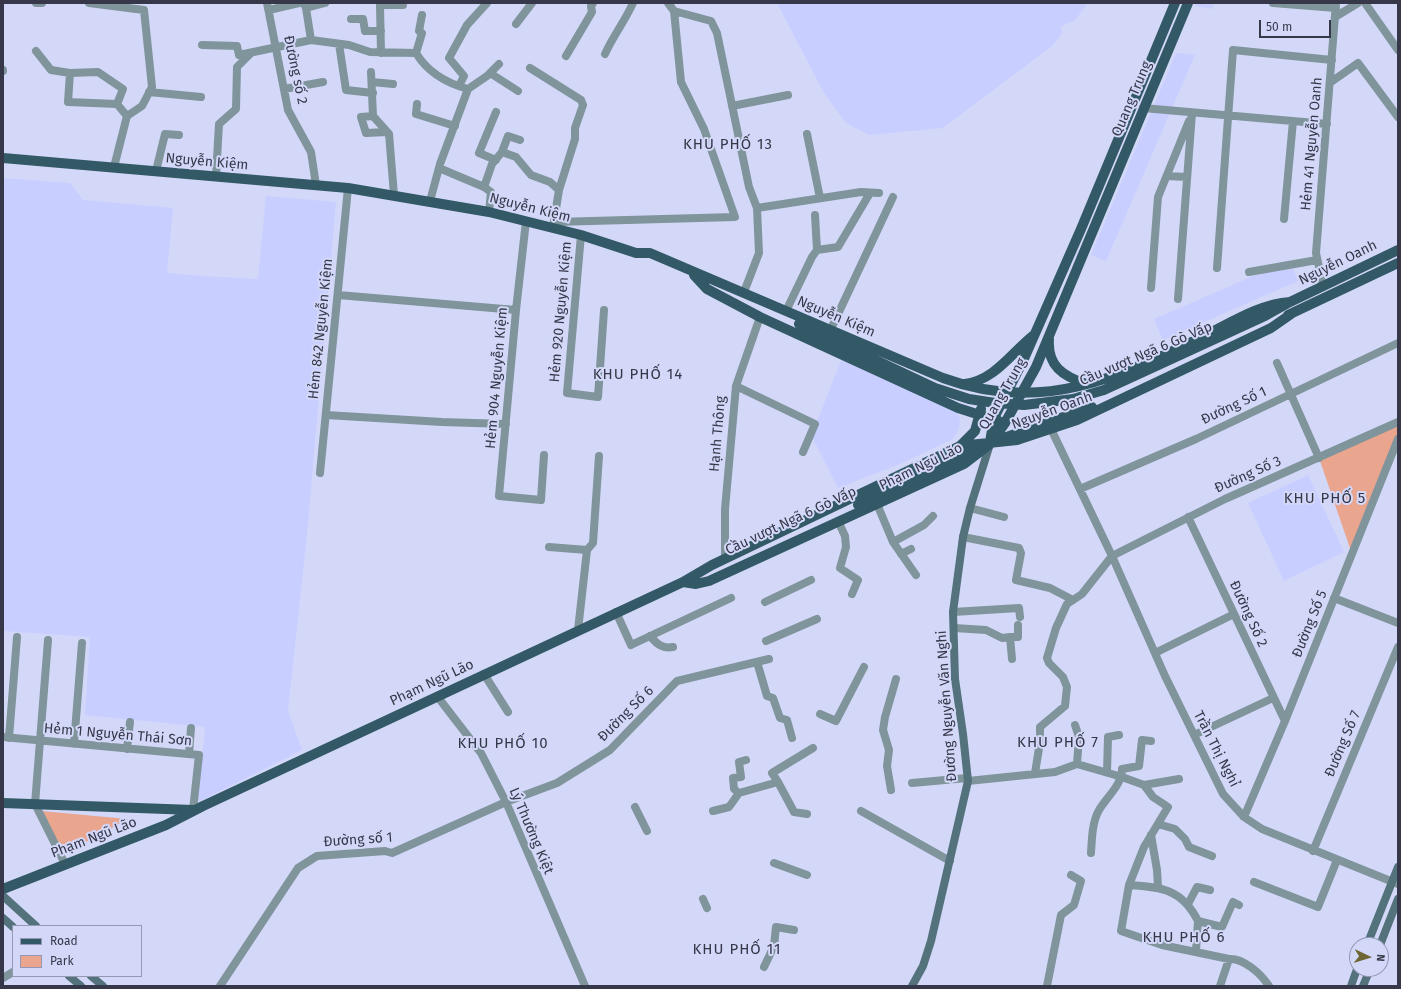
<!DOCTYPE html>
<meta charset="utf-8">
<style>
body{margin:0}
#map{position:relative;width:1401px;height:989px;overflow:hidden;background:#d3d8f9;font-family:"Fira Sans",sans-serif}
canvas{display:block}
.frame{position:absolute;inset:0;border:4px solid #363849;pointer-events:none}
.legend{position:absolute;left:12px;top:925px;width:130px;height:52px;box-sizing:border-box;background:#d3d8f9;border:1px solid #9498b3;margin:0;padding:5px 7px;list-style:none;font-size:12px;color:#363849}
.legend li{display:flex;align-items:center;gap:8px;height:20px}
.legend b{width:20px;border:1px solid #9498b3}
.north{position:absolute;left:1349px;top:937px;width:40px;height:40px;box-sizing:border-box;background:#d3d8f9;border:1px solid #9498b3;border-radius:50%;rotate:94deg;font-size:11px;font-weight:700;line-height:16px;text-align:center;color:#363849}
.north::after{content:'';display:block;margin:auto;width:14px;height:18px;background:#6e6532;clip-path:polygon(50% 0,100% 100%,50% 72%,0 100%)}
.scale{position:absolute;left:1259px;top:20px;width:72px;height:18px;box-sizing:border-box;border:2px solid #363849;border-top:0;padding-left:5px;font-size:12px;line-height:14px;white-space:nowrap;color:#363849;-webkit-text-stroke:3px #d3d8f9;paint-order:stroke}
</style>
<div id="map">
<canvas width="1401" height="989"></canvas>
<div class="frame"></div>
<ul class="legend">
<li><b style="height:5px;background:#325965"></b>Road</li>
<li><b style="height:11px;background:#eaa58e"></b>Park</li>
</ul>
<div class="north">N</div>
<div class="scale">50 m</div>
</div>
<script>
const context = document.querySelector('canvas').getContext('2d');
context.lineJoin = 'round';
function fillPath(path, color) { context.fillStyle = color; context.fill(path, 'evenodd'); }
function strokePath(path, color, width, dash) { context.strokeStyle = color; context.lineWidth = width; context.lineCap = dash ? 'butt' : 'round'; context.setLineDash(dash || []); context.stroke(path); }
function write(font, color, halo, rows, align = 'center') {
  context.font = font + ' "Fira Sans",sans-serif'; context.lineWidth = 4; context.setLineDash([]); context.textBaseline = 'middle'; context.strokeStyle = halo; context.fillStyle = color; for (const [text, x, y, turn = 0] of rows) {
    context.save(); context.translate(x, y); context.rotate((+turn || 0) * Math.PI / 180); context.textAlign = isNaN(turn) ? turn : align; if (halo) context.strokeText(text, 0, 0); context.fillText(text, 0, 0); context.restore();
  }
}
fillPath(new Path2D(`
 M777,3H1088L1075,20L1060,27L1063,33L1051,47L943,128L869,135L846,123L824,93Z
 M1197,3H1214L1212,9L1195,6Z
 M1176,53L1195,55L1106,261L1091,255Z
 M3,178L70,183L83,200L173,208L167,273L202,276L258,279L266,196L336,202L307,534L288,711L302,750L198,802L205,727L85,715L90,637L3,631Z
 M1290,260L1298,281L1163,340L1154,319Z
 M843,356L957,412L960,418L959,429L953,439L900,464L838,488L812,437L814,429Z
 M1308,475L1344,552L1284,581L1248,503Z`), '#c8ceff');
fillPath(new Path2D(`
 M1398,422V439L1352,554L1319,458Z
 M41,811L128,819L62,855Z`), '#eaa58e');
strokePath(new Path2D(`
 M36,3H42
 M89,3L144,10L152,87L142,106L127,116L114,167
 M267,3L288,110L311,152L316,185
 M668,3L674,11L711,21L717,33L749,187L757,208L759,253L744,292
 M1273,3L1336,8
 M1365,3L1398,50
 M304,4L306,8L325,3
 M306,8L311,40
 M269,10L299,3
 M1335,17L1358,3
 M351,19H363L365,31H381
 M516,24L532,3
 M339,44L346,90L373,93
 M202,45L237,46L239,55L311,40L349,45L370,52L416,53C428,73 446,83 468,89
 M36,51L51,70L70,73L68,102L117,104L127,116
 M381,53L380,5H403
 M416,53L422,33L419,31L422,15
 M605,54C613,36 625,21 633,3
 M566,56L592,12L591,6L593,3
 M530,68L581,100L583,105L575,128V139L559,190L553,227
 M3,70V71
 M371,72L373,116L389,134L394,195
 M70,73L98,72L123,89L117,104
 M490,73L518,91
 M372,82L393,84
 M1331,82L1358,63L1398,117
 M459,86L464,76L449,58L467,25L487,3
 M284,89L323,82
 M149,92L201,97
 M417,104L416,114L455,126
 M732,106L788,95
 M1143,108L1327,124
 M496,112L479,153L496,160
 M373,116L361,117L366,133L387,132
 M807,134L820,198
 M502,152L516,157L531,175L550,182L559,190
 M439,168L484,187
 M156,171L165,134L179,135
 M216,176L219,124L236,109L237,67L251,53
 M1167,176L1187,177
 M430,201L440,164L468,89L487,76L499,64
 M757,208L861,192L879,193
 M489,212L491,192L484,187L492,164L502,152L508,136L520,140
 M815,215L817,250
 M1284,219L1293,121
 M526,221L516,310L499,496L541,500L544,455
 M555,222L735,217L704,129L681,82L674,11
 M581,235L567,393L598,397L604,310
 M1217,268L1233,50L1332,60
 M1249,272L1317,260
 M1323,286L1316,253L1336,3
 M1151,288L1158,197L1189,121
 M338,295L516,310
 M1178,299L1192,113
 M786,311L812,257L817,250L838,247L870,193
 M830,331L893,197
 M1277,363L1319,458
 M736,386L815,424L803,452
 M326,415L442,422L506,424
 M1051,429L1112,556L1165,676L1223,794L1244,817L1262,829L1398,884
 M320,473L348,188
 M1080,489L1196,439L1398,343
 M877,504L893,542L916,575
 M970,508L1004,517
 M1188,517L1285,721
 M838,521L845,536L846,547L840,568L858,580L852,594
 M963,537L1019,548L1021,553L1016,580L1050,588L1073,600
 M893,542L924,525L933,516
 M549,547L587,550
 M901,554L911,549
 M725,558V509L736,386L760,317
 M1334,598L1398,623
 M765,602L811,580
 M616,612L631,645L731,598
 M953,612L1019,608L1020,617
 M954,628L986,630L1002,638L1010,637L1012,659
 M578,630L587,550L593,543L599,456
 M650,636C657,644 662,649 673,647
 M1010,637H1018V625
 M48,640L35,804L65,864
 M766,641L817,619
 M1155,653L1234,614
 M757,662L767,696L773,698L780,718L787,720L792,738
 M484,674L508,712
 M437,696L481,753L506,802L585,986
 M820,714L836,721L864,667
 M1075,725L1079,737L1077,764
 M1194,735L1273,698
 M3,737L199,755L193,810
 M9,738L17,637
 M74,744L82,643
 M127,749L130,722
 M189,754L191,728
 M1107,772L1108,737L1119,735
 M1035,773L1040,742V727L1065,706L1067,687L1063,677L1049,663L1047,658L1056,628L1067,604L1082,594L1112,556L1225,499L1398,422
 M968,781L1055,772L1077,764L1122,777L1144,785L1153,797L1168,807L1144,847L1129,885L1121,931L1162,945L1229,959C1244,958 1261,974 1269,986
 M778,782L772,773L813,748
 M912,783L967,778
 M1144,785L1179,779
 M891,790L887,766L889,750L883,730L885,717L896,679
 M739,793L734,789L733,778L741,777L739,762L746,760
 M635,807L647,831
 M713,811L729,807L739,793L778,782L794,812L807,814
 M861,811L950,861
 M1244,817L1285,721L1398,439
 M1158,824L1175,829L1185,839L1189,847L1212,856
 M1151,835L1157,870L1158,887
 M1313,851L1398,647
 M1091,853C1092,839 1092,824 1098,812C1105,798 1122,786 1122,769L1139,766L1142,740L1151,741
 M774,863L807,875
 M1254,882L1318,907L1337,860
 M1129,885C1161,887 1182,889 1198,921L1222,927L1233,902L1239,905
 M703,899L707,908
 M1188,904L1197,887L1210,890
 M1196,951L1198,921
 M764,967L774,946L776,927L794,930
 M3,978L13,972
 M220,986L298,868L317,856L385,851L392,853L506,802L557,783L610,750L677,681L769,659
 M1047,986L1061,915L1074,905L1081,881L1071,875
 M1220,986L1229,959`), '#7f949b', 8);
strokePath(new Path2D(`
 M3,896L36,926
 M3,918L13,927
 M1367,945L1398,867
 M1380,945L1398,899
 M69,976L81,986
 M91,976L103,986
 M912,986L923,966L931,941L968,781L963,734L955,679L953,612L963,537L970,508L990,444
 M1351,986L1357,969
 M1363,986L1370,969`), '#53727b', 8);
strokePath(new Path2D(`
 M3,158L348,188L489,212L581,235L636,253H650L943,378C1043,415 1119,377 1208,334C1234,321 1261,304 1290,302
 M694,275L707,289L760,317L958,408L999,421
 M1288,315L1398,263
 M799,324L935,388L969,399L995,403L1024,405L1073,399L1104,390L1265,316L1290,302L1398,250
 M1049,339C1047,366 1063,376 1086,384
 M965,384C995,380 1011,353 1034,335
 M998,440L1092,407
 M990,442L994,418L1023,361L1081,229L1175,3
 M960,446L975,431L981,409
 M858,505L978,449
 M683,582L696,584L709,581L964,464L990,444L1005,423L1036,367L1188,3
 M3,803L193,810
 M3,889L166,825L203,806L683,582L712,565L960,446L1017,440L1077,420L1271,328L1294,312`), '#325965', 10);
write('14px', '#363849', '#d3d8f9', [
 ["Đường số 2",295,70,78],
 ["Quang Trung",1132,99,-67],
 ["Hẻm 41 Nguyễn Oanh",1312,144,-85],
 ["Nguyễn Kiệm",207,162,5],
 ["Nguyễn Kiệm",530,208,14],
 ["Nguyễn Oanh",1338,263,-26],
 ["Hẻm 920 Nguyễn Kiệm",561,312,-85],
 ["Nguyễn Kiệm",836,317,23],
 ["Hẻm 842 Nguyễn Kiệm",321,329,-84],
 ["Cầu vượt Ngã 6 Gò Vấp",1146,354,-23],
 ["Hẻm 904 Nguyễn Kiệm",497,378,-85],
 ["Quang Trung",1003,394,-60],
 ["Đường Số 1",1234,406,-25],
 ["Nguyễn Oanh",1052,411,-20],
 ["Hạnh Thông",718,434,-85],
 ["Phạm Ngũ Lão",921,467,-26],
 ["Đường Số 3",1248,475,-24],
 ["Cầu vượt Ngã 6 Gò Vấp",791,521,-25],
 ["Đường Số 2",1248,614,65],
 ["Đường Số 5",1310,624,-68],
 ["Phạm Ngũ Lão",432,683,-25],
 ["Đường Nguyễn Văn Nghi",947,706,-94],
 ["Đường Số 6",626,714,-45],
 ["Hẻm 1 Nguyễn Thái Sơn",118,735,5],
 ["Đường Số 7",1343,744,-67],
 ["Trần Thị Nghỉ",1216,749,63],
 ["Lý Thường Kiệt",531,831,67],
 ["Phạm Ngũ Lão",94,838,-21],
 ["Đường số 1",358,840,-4]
]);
context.letterSpacing = '1px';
write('15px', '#363849', '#d3d8f9', [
 ["KHU PHỐ 13",728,145],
 ["KHU PHỐ 14",638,375],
 ["KHU PHỐ 5",1325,499],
 ["KHU PHỐ 7",1058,743],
 ["KHU PHỐ 10",503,744],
 ["KHU PHỐ 6",1184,938],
 ["KHU PHỐ 11",737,950]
]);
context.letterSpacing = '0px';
</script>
